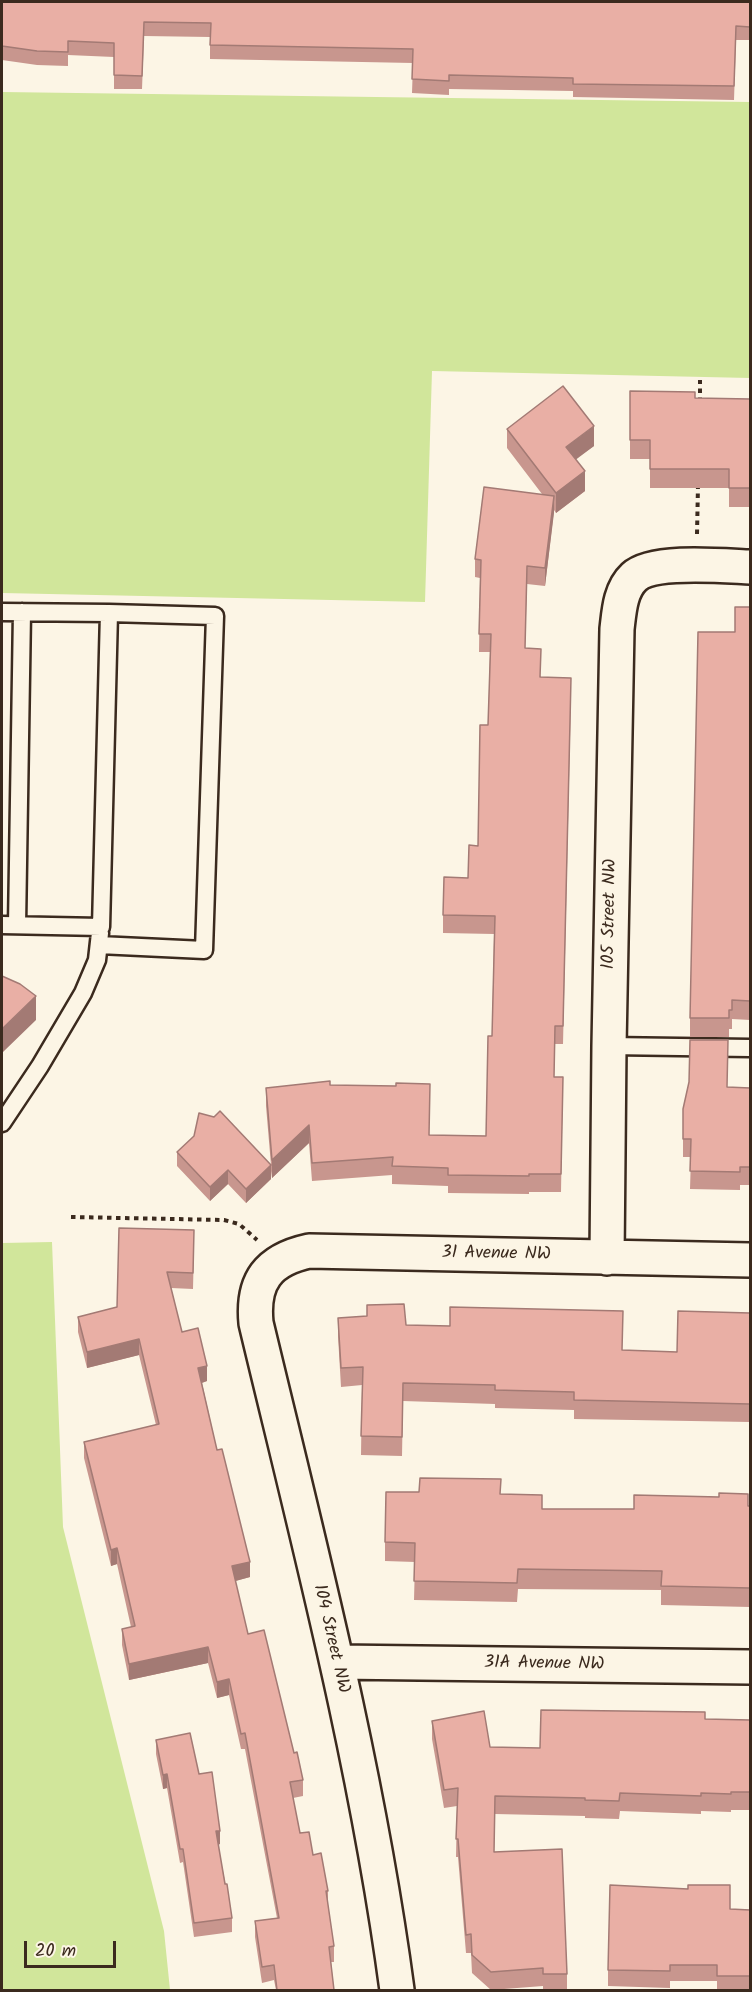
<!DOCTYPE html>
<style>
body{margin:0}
#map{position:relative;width:752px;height:1992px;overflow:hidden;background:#fcf5e5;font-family:Kalam,sans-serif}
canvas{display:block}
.frame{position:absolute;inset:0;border:3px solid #3b2a1e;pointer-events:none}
.scale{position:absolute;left:24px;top:1941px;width:92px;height:27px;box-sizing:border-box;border:3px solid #3b2a1e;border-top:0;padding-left:8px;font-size:18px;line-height:21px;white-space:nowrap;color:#3b2a1e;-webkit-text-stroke:4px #fcf5e5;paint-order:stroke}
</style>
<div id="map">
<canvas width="752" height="1992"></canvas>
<div class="frame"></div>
<div class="scale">20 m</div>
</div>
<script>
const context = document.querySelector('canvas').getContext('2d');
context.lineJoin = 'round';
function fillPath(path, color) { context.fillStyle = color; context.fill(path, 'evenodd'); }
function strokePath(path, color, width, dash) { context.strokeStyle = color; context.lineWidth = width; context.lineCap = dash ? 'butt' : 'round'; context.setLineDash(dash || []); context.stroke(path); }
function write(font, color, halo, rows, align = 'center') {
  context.font = font + ' Kalam,sans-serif'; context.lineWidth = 4.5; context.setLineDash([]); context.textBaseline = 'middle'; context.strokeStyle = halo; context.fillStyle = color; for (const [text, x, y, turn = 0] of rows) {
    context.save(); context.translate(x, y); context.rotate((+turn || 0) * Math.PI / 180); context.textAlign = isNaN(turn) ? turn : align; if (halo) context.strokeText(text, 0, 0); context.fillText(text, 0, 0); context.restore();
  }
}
fillPath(new Path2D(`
 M2,92L750,102V378L432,371L425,602L2,593Z
 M52,1242L63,1527L164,1931L170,1990H2V1243Z`), '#d1e69b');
const service = new Path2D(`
 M2,612L109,613L101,927L2,925
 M17,925L22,612
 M99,945L204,950L215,616L109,613
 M609,1046L750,1048
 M2,1123L40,1066L83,993L97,960L100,933`);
const minor = new Path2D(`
 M607,1258L609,1046L617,629C619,612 620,590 634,577C653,559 725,566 750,567
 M337,1662L750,1667
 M397,1990C367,1765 309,1544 256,1323C252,1281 268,1260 309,1251L750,1260`);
strokePath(service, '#3b2a1e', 21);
strokePath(minor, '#3b2a1e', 38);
strokePath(new Path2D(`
 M700,402V380
 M697,534L698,485
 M71,1217L224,1220L239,1224L257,1240`), '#3b2a1e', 4, [4.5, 4.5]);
strokePath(service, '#fcf5e5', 16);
strokePath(minor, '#fcf5e5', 33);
fillPath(new Path2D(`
 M2,2H750V40H736L734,100L573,97V91L449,89V95L412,93L413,63L210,59V37L144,36L142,89H114V57L68,55V66L37,65L2,60Z
 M630,391L695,398L750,399V507H729V488H650V459H630Z
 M507,429L594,446L575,459L585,491L556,513L554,510L545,586L527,584L525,648L541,677L571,695L563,1044H555L554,1077H563L561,1192H529V1194L448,1193V1186L392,1184V1175L312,1181L309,1143L272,1178L271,1171V1179L246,1203L228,1184L210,1201L177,1166V1152L271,1165L266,1106V1088L330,1085L430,1135L486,1136L492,1036L494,934L443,933V915L468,878L478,846L488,725L490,652H479L480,578L475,577V559L542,494L507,448Z
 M750,607V1020L732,1019V1029H729V1037H690V1018L735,632Z
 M728,1087L750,1088V1185H740V1190L690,1189L691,1157H683V1109Z
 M194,1246L193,1289L171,1288L182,1332L207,1381L202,1383L217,1450L250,1577L235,1581L248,1634L303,1780V1796L293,1798L300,1833L313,1855L328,1891V1905L334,1946V1962H331L334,1990H276L274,1980L262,1983L255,1937V1921L277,1918L245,1749H241L229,1695L217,1698L208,1663L129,1680L122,1645V1629L131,1627L117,1564L111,1566L84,1458V1442L156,1425L139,1355L87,1368L78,1332V1317L117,1307Z
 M750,1313V1422L574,1419V1410L495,1408V1404L403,1401L402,1456L361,1455L362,1385L341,1387L338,1336V1318L622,1350L677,1352Z
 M501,1494L542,1509H634L750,1506V1607L661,1605V1590L518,1589L517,1602L414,1600L415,1562L385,1561V1542Z
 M705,1719L750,1720V1810H731V1812L701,1811V1814L620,1811L619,1819L585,1818V1816L495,1814L494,1852L567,1974V1990H543V1986L491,1990L472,1973L471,1953H466L458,1857H456L457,1806L444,1808L432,1739V1721L490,1747L540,1748Z
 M156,1740L199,1774L220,1844L218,1845L232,1918V1932L194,1937L183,1862L180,1863L167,1788L163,1789L156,1754Z
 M688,1889L730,1909L750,1910V1990H717V1981H670V1988L608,1986V1970Z`), '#c8968e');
fillPath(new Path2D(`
 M594,426V446L566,467V447Z
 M585,471V491L556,513V493Z
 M554,496V513L545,586V568Z
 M36,996V1020L2,1053V1029Z
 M309,1125V1143L272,1178V1160Z
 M271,1165V1179L246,1203V1189Z
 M228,1170V1184L210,1201V1187Z
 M139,1339V1355L87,1368V1352Z
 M207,1366V1381L198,1384V1368Z
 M117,1548V1564L111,1566V1550Z
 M250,1562V1577L232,1582V1566Z
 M208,1647V1663L129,1680V1664Z
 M229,1679V1695L217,1698V1682Z
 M167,1774V1788L163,1789V1775Z
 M216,1831H220V1844L216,1845Z`), '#a37a74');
const building = new Path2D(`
 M2,2H750V27L736,26L734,86L573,84V78L449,75V81L412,79L413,49L210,45L211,23L144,22L142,76L114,75V43L68,41V52L37,51L2,46Z
 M563,386L594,426L566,447L585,471L556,493L507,429Z
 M630,391L695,392V398L750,399V488H729V469H650V440H630Z
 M484,487L554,496L545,568L527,566L525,648L541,649L540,677L571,678L563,1026H555L554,1077H563L561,1174H529V1176L448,1175V1168L392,1166L393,1157L312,1163L309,1125L272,1160L266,1088L330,1081V1085L396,1086V1083L430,1084L429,1135L486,1136L488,1036H492L495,916L443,915L444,877L468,878L469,845L478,846L480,725H488L491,634H479L481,560L475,559Z
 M735,607H750V1001L732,1000V1010H729V1018H690L698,632H735Z
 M2,976L20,984L36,996L2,1029Z
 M690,1040H728L727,1087L750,1088V1167H740V1172L690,1171L691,1139H683V1109L689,1082Z
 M220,1111L271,1165L246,1189L228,1170L210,1187L177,1152L194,1136L199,1113L214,1117Z
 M119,1228L194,1230L193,1273L167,1272L182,1332L198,1328L207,1366L198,1368L217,1450L222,1449L250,1562L232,1566L248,1634L264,1630L294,1753L297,1752L303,1780L290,1782L300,1833L309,1832L313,1855L321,1853L328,1891H326L334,1946L329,1947L334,1990H277L274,1965L262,1967L255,1921L279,1918L245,1733L241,1734L229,1679L217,1682L208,1647L129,1664L122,1629L135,1626L117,1548L111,1550L84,1442L159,1424L139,1339L87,1352L78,1317L117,1307Z
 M404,1304L406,1325L450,1326V1307L623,1311L622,1350L677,1352L678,1311L750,1313V1404L574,1400V1392L495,1390V1385L403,1383L402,1437L361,1436L363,1367L341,1368L338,1318L367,1316V1305Z
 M420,1478L501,1479L500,1494L542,1495V1509H634V1495L719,1497V1493L748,1494V1506H750V1588L661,1586L662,1571L518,1569L517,1583L414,1581L415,1543L385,1542L386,1492H419Z
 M541,1710L705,1712V1719L750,1720V1792H731V1794L701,1793V1796L620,1793L619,1801L585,1800V1798L495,1796L494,1852L562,1849L567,1974H543V1968L491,1972L472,1955L471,1934L466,1935L458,1839H456L458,1788L444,1790L432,1721L484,1711L490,1747L540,1748Z
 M190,1733L199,1774L212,1772L220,1831H216L225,1884H227L232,1918L194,1923L183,1849H180L167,1774L163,1775L156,1740Z
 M610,1885L688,1889V1885H730V1909L750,1910V1976H717V1965H670V1971L608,1970Z`);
fillPath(building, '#e9afa5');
strokePath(building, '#a37a74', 1.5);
write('18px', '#3b2a1e', '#fcf5e5', [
 ["105 Street NW",611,914,-89],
 ["31 Avenue NW",496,1255,1],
 ["104 Street NW",330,1639,77],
 ["31A Avenue NW",544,1665,1]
]);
</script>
